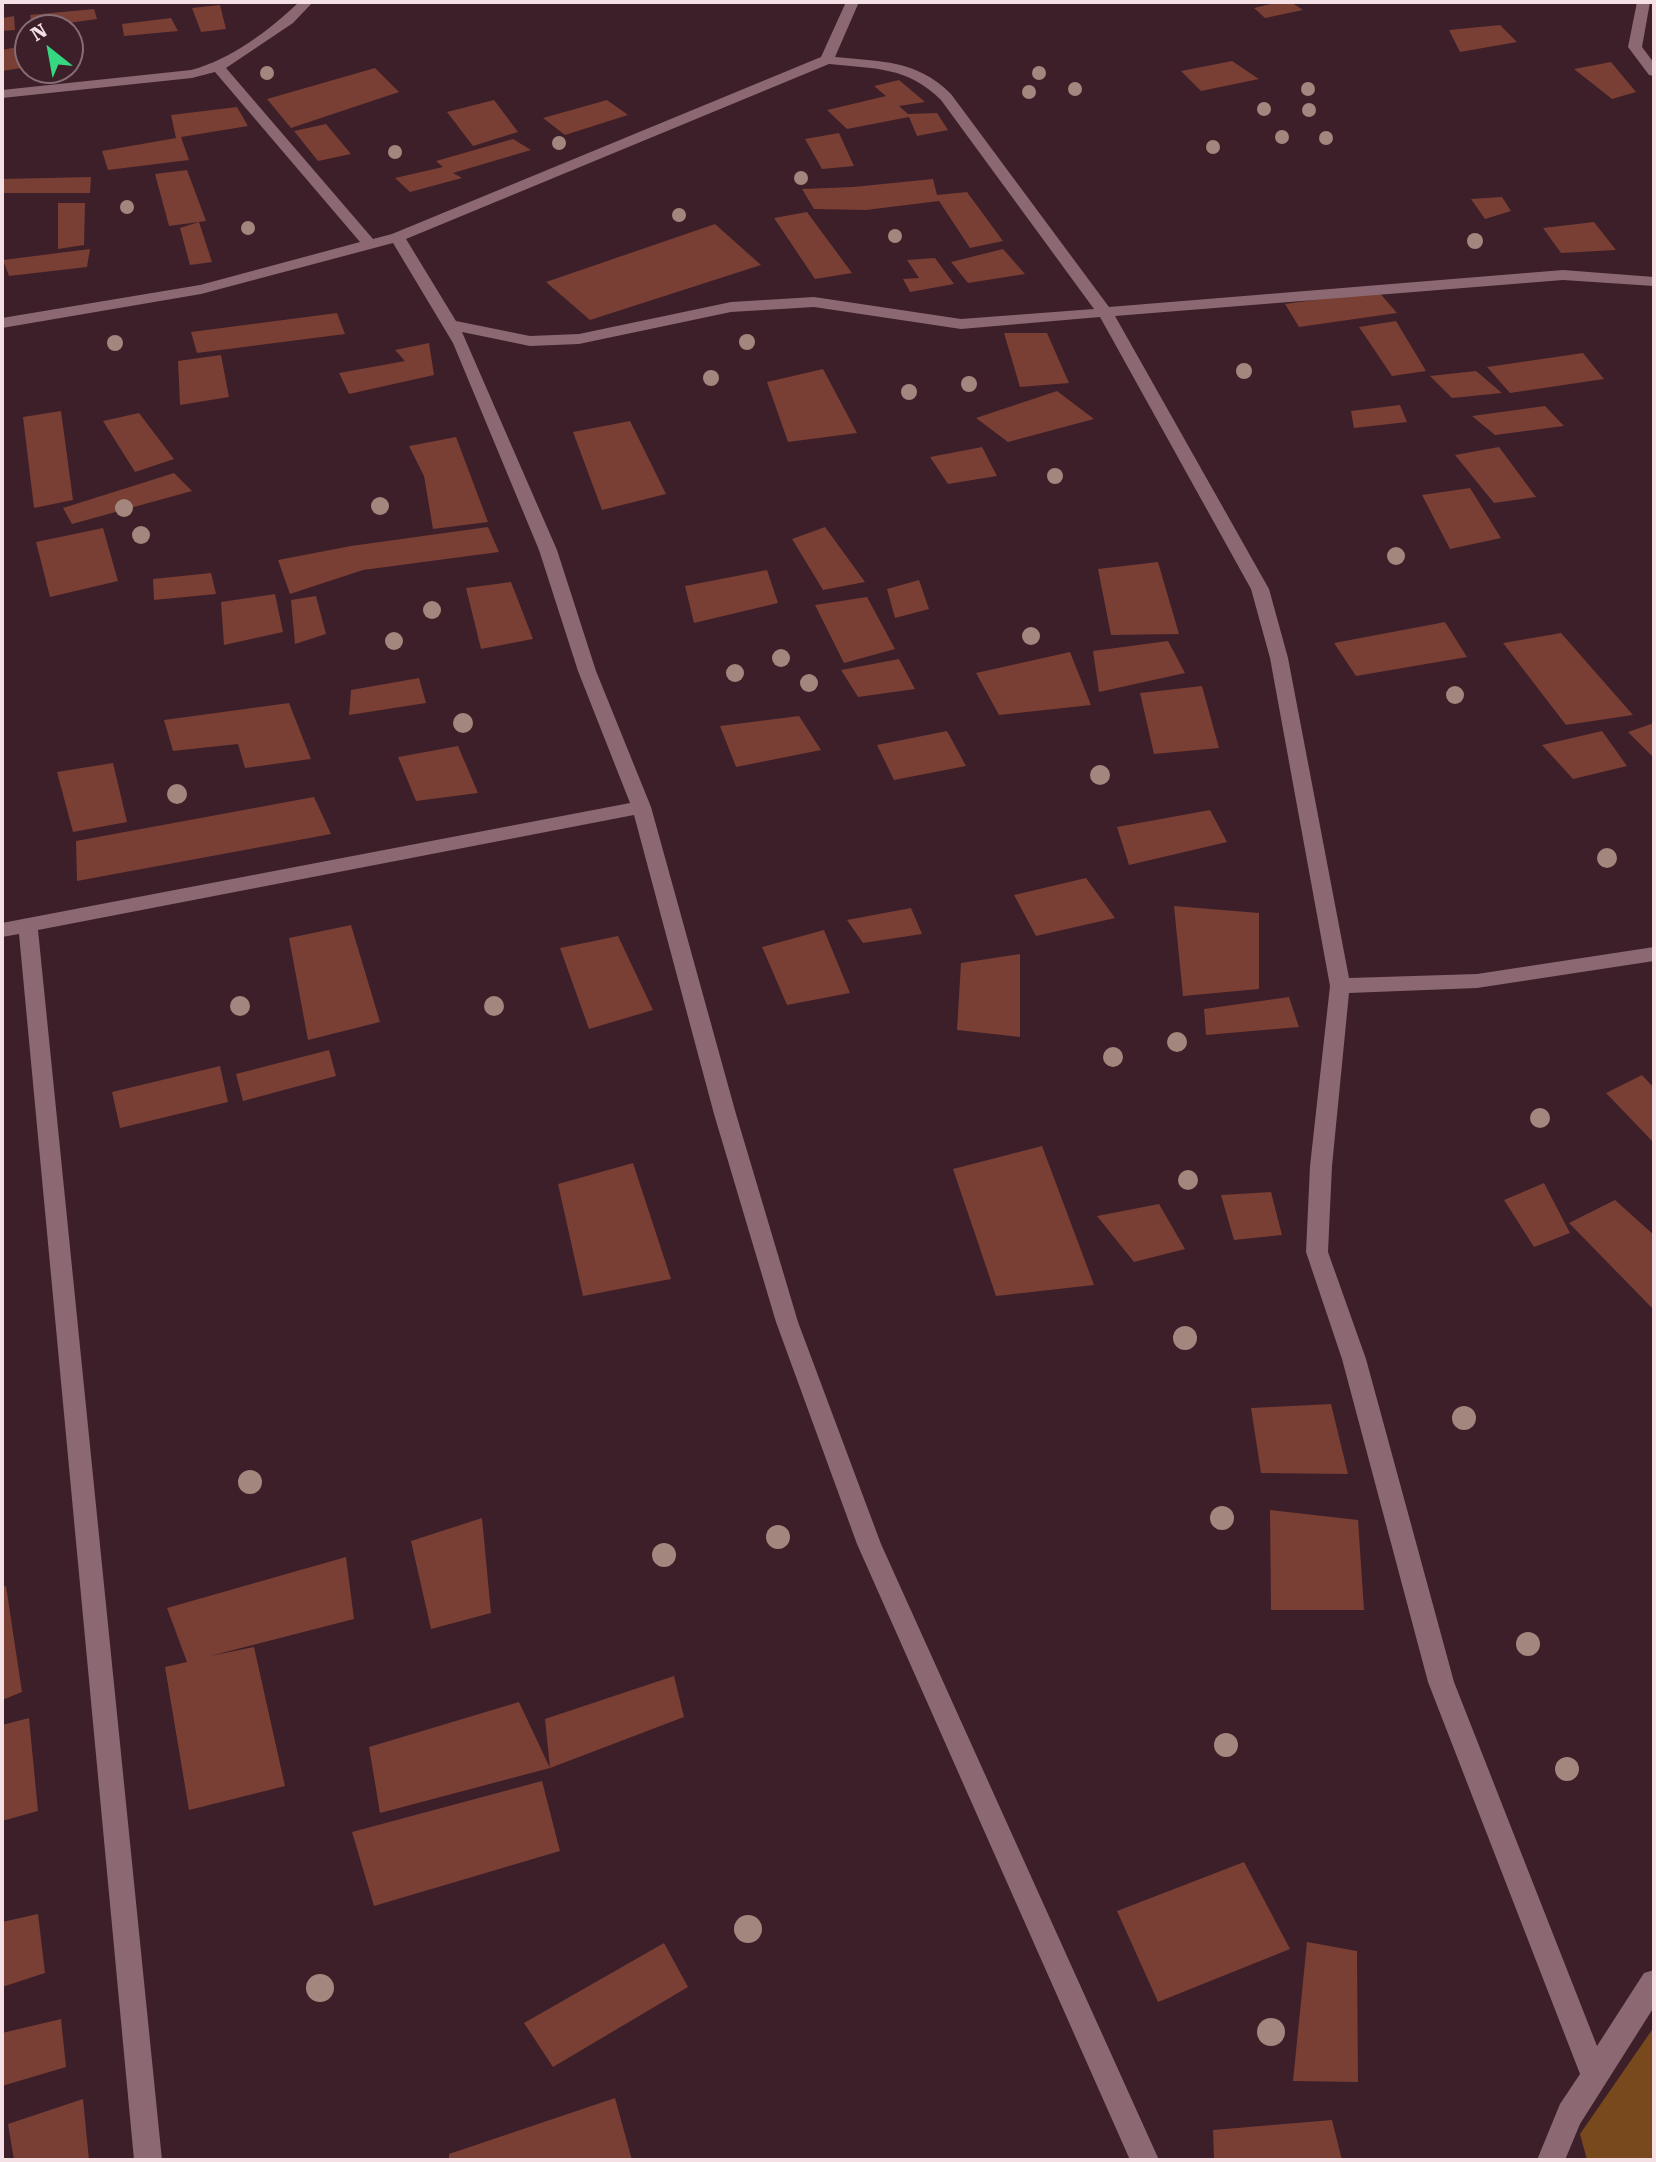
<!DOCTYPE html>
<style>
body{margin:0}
#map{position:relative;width:1656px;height:2162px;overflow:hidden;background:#3c1f28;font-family:"Roboto Serif",serif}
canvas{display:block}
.frame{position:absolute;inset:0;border:4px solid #f4e0e5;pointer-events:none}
.north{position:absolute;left:14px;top:14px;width:70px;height:70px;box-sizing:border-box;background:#3c1f28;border:2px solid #866c74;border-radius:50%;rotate:329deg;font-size:19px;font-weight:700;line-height:28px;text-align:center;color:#f4e0e5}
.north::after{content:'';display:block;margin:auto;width:24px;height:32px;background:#35d881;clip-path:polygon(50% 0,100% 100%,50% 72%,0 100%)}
</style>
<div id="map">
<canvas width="1656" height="2162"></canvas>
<div class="frame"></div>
<div class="north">N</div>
</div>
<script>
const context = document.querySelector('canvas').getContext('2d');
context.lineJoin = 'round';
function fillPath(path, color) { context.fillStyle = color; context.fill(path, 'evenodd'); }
fillPath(new Path2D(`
 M1654,2027V2160H1587L1580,2134Z`), '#77491d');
fillPath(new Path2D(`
 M1279,2H1291L1303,10L1265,18L1254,8Z
 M220,5L226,29L201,32L192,8Z
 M94,9L97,19L33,28L30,15Z
 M14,16L15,30L2,31V18Z
 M171,18L178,31L124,36L122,24Z
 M1500,25L1517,42L1460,52L1449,30Z
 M28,45V67L2,71V50Z
 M1232,61L1259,79L1201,91L1181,71Z
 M1611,62L1636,92L1612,99L1574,69Z
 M375,68L399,92L291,128L267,99Z
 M899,80L925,102L899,106L908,114L937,113L948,130L917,136L909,117L847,129L827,110L886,96L874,86Z
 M494,100L518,132L473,146L447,112Z
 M607,100L628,115L565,135L543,118Z
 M237,107L248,126L181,137L189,160L108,170L102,151L176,138L171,115Z
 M326,124L351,154L318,161L294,131Z
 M839,133L854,166L822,169L805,139Z
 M513,139L531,150L453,173L462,178L410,192L395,178L443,167L436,161Z
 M187,170L206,221L169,226L155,174Z
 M91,177L90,193H2V179Z
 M933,179L937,195L967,192L1003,241L970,248L939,201L866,210L814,209L802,189L853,187Z
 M1502,197L1511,211L1485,219L1471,199Z
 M58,203H85L84,245L58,249Z
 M807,212L852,273L815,279L774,218Z
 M199,222L212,262L190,265L180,228Z
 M1594,222L1616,250L1561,253L1543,228Z
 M715,224L761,265L590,320L546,282Z
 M90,249L87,267L9,276L3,260Z
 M1003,249L1025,274L968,283L951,262Z
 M935,258L954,284L910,292L903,279L919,278L907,260Z
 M1378,291L1397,313L1299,327L1285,304Z
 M337,313L345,334L197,353L191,332Z
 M1396,321L1426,371L1392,376L1359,327Z
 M1004,333H1047L1069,383L1020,387Z
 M429,343L434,375L349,394L339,373L405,361L395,350Z
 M1583,353L1604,379L1510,393L1487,367Z
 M221,355L229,397L180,405L178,361Z
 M823,369L857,433L788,442L767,382Z
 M1476,371L1502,393L1452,398L1430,376Z
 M1057,391L1094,419L1008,442L976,418Z
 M1400,405L1407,422L1354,428L1351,411Z
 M1545,406L1564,426L1495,435L1472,416Z
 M61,411L73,500L34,508L23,417Z
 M139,413L174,459L135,472L103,421Z
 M630,421L666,494L602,510L573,432Z
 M456,437L488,522L433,529L424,476L409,446Z
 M982,447L997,476L948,484L930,457Z
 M1499,447L1536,497L1494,503L1455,455Z
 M174,473L192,491L72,524L63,508Z
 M1470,488L1501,538L1450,549L1422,495Z
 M488,527L499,552L363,570L290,594L278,560L351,546Z
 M825,527L865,582L823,590L792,539Z
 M103,528L118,581L50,597L36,542Z
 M1158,562L1179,634L1111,635L1098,569Z
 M767,570L778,603L694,623L685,586Z
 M211,573L216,594L154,600L153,579Z
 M919,580L929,609L895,618L887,589Z
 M511,582L533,639L481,649L466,588Z
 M275,594L283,632L224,645L221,602Z
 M316,596L326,634L295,644L291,600Z
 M867,597L895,649L844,663L815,605Z
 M1445,622L1467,657L1356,676L1334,643Z
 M1561,633L1633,715L1566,725L1503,643Z
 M1168,641L1185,673L1099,692L1093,651Z
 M1070,652L1091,705L999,715L976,673Z
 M899,659L915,689L858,697L841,670Z
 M419,678L426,703L349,715L351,690Z
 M1202,686L1219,748L1154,754L1140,693Z
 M289,703L311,759L245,768L238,744L173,751L164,720Z
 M799,716L821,750L736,767L720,726Z
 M1654,723V758L1628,732Z
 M947,731L966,766L894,780L877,745Z
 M1602,731L1627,766L1573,779L1542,745Z
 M458,746L478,793L416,801L398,757Z
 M113,763L127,822L73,832L57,772Z
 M314,797L331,834L77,881L76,841Z
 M1210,810L1227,842L1129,865L1117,827Z
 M1086,878L1115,918L1036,936L1014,895Z
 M1174,906L1259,913V989L1183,996Z
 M911,908L922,934L863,943L847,920Z
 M351,925L380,1022L308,1040L289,938Z
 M824,930L850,993L787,1005L762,947Z
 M618,936L653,1010L589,1029L560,948Z
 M1020,954V1037L957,1030L961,963Z
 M1289,997L1299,1027L1206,1035L1204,1009Z
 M329,1050L336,1076L243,1101L236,1074Z
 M220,1066L228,1102L120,1128L112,1092Z
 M1642,1075L1654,1088V1143L1606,1093Z
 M1042,1146L1094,1285L996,1296L953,1169Z
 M633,1163L671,1279L583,1296L558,1184Z
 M1544,1183L1570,1233L1534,1247L1504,1200Z
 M1271,1192L1282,1235L1234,1240L1221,1195Z
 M1615,1200L1654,1235V1310L1569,1223Z
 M1159,1204L1185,1249L1134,1262L1097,1216Z
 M1331,1404L1348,1474L1261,1473L1251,1408Z
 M1270,1510L1358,1520L1364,1610H1271Z
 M482,1518L491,1613L431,1629L411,1541Z
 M346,1557L354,1619L210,1656L254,1647L285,1786L189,1810L165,1667L187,1662L167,1608Z
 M6,1586L22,1692L2,1700V1587Z
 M674,1676L684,1717L550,1768L380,1813L369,1747L519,1702L550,1768L545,1719Z
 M29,1718L38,1811L2,1821V1725Z
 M542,1781L560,1851L374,1906L352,1832Z
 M1244,1862L1290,1949L1158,2002L1117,1911Z
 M38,1914L45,1973L2,1987V1922Z
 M1307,1942L1357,1951L1358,2082L1293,2081Z
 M664,1943L688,1987L553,2067L524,2023Z
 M61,2019L66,2067L2,2086V2033Z
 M615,2098L632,2160H449V2154Z
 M83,2099L89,2160H14L8,2124Z
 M1332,2120L1342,2160H1214L1213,2130Z`), '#793e34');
fillPath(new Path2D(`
 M299,2H313L293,23L226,68L373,239L392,234L821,57L846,2H859L835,57C881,62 916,59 951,94L1109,307L1563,270L1654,277V286L1563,280L1115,316L1269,589L1288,658L1349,978L1477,974L1654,947V961L1477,988L1349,993L1332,1166L1328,1252L1366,1359L1454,1682L1597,2046L1644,1973L1654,1970V2007L1580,2124L1565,2160H1537L1560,2104L1580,2074L1428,1682L1342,1359L1306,1252L1310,1166L1330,986L1270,658L1251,589L1100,317L961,329L814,307L731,312L579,344L530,346L462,332L557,550L596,671L651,807L736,1114L798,1322L881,1544L1159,2160H1130L857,1544L776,1322L714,1114L634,815L38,930L162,2160H134L19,934L2,937V923L630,803L578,671L539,550L453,343L393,243L201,294L2,328V318L200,285L360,242L215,72L192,78L2,98V90L191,70C230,60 270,30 299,2ZM829,64C874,69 907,66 941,100L1094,309L961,319L814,297L731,302L579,334L530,336L456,321L406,239Z
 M1637,2H1650L1642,47L1654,63V76L1649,75L1628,47Z`), '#8b6872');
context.fillStyle = '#a3867d';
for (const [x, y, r] of [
 [267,73,7],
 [1039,73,7],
 [1075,89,7],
 [1308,89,7],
 [1029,92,7],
 [1264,109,7],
 [1309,110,7],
 [1282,137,7],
 [1326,138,7],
 [559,143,7],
 [1213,147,7],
 [395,152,7],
 [801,178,7],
 [127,207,7],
 [679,215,7],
 [248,228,7],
 [895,236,7],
 [1475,241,8],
 [747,342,8],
 [115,343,8],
 [1244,371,8],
 [711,378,8],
 [969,384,8],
 [909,392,8],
 [1055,476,8],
 [380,506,9],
 [124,508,9],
 [141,535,9],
 [1396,556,9],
 [432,610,9],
 [1031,636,9],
 [394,641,9],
 [781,658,9],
 [735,673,9],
 [809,683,9],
 [1455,695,9],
 [463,723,10],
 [1100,775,10],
 [177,794,10],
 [1607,858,10],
 [240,1006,10],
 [494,1006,10],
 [1177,1042,10],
 [1113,1057,10],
 [1540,1118,10],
 [1188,1180,10],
 [1185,1338,12],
 [1464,1418,12],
 [250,1482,12],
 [1222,1518,12],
 [778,1537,12],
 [664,1555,12],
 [1528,1644,12],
 [1226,1745,12],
 [1567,1769,12],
 [748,1929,14],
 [320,1988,14],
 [1271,2032,14]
]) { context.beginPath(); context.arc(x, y, r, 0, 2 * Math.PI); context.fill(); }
</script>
